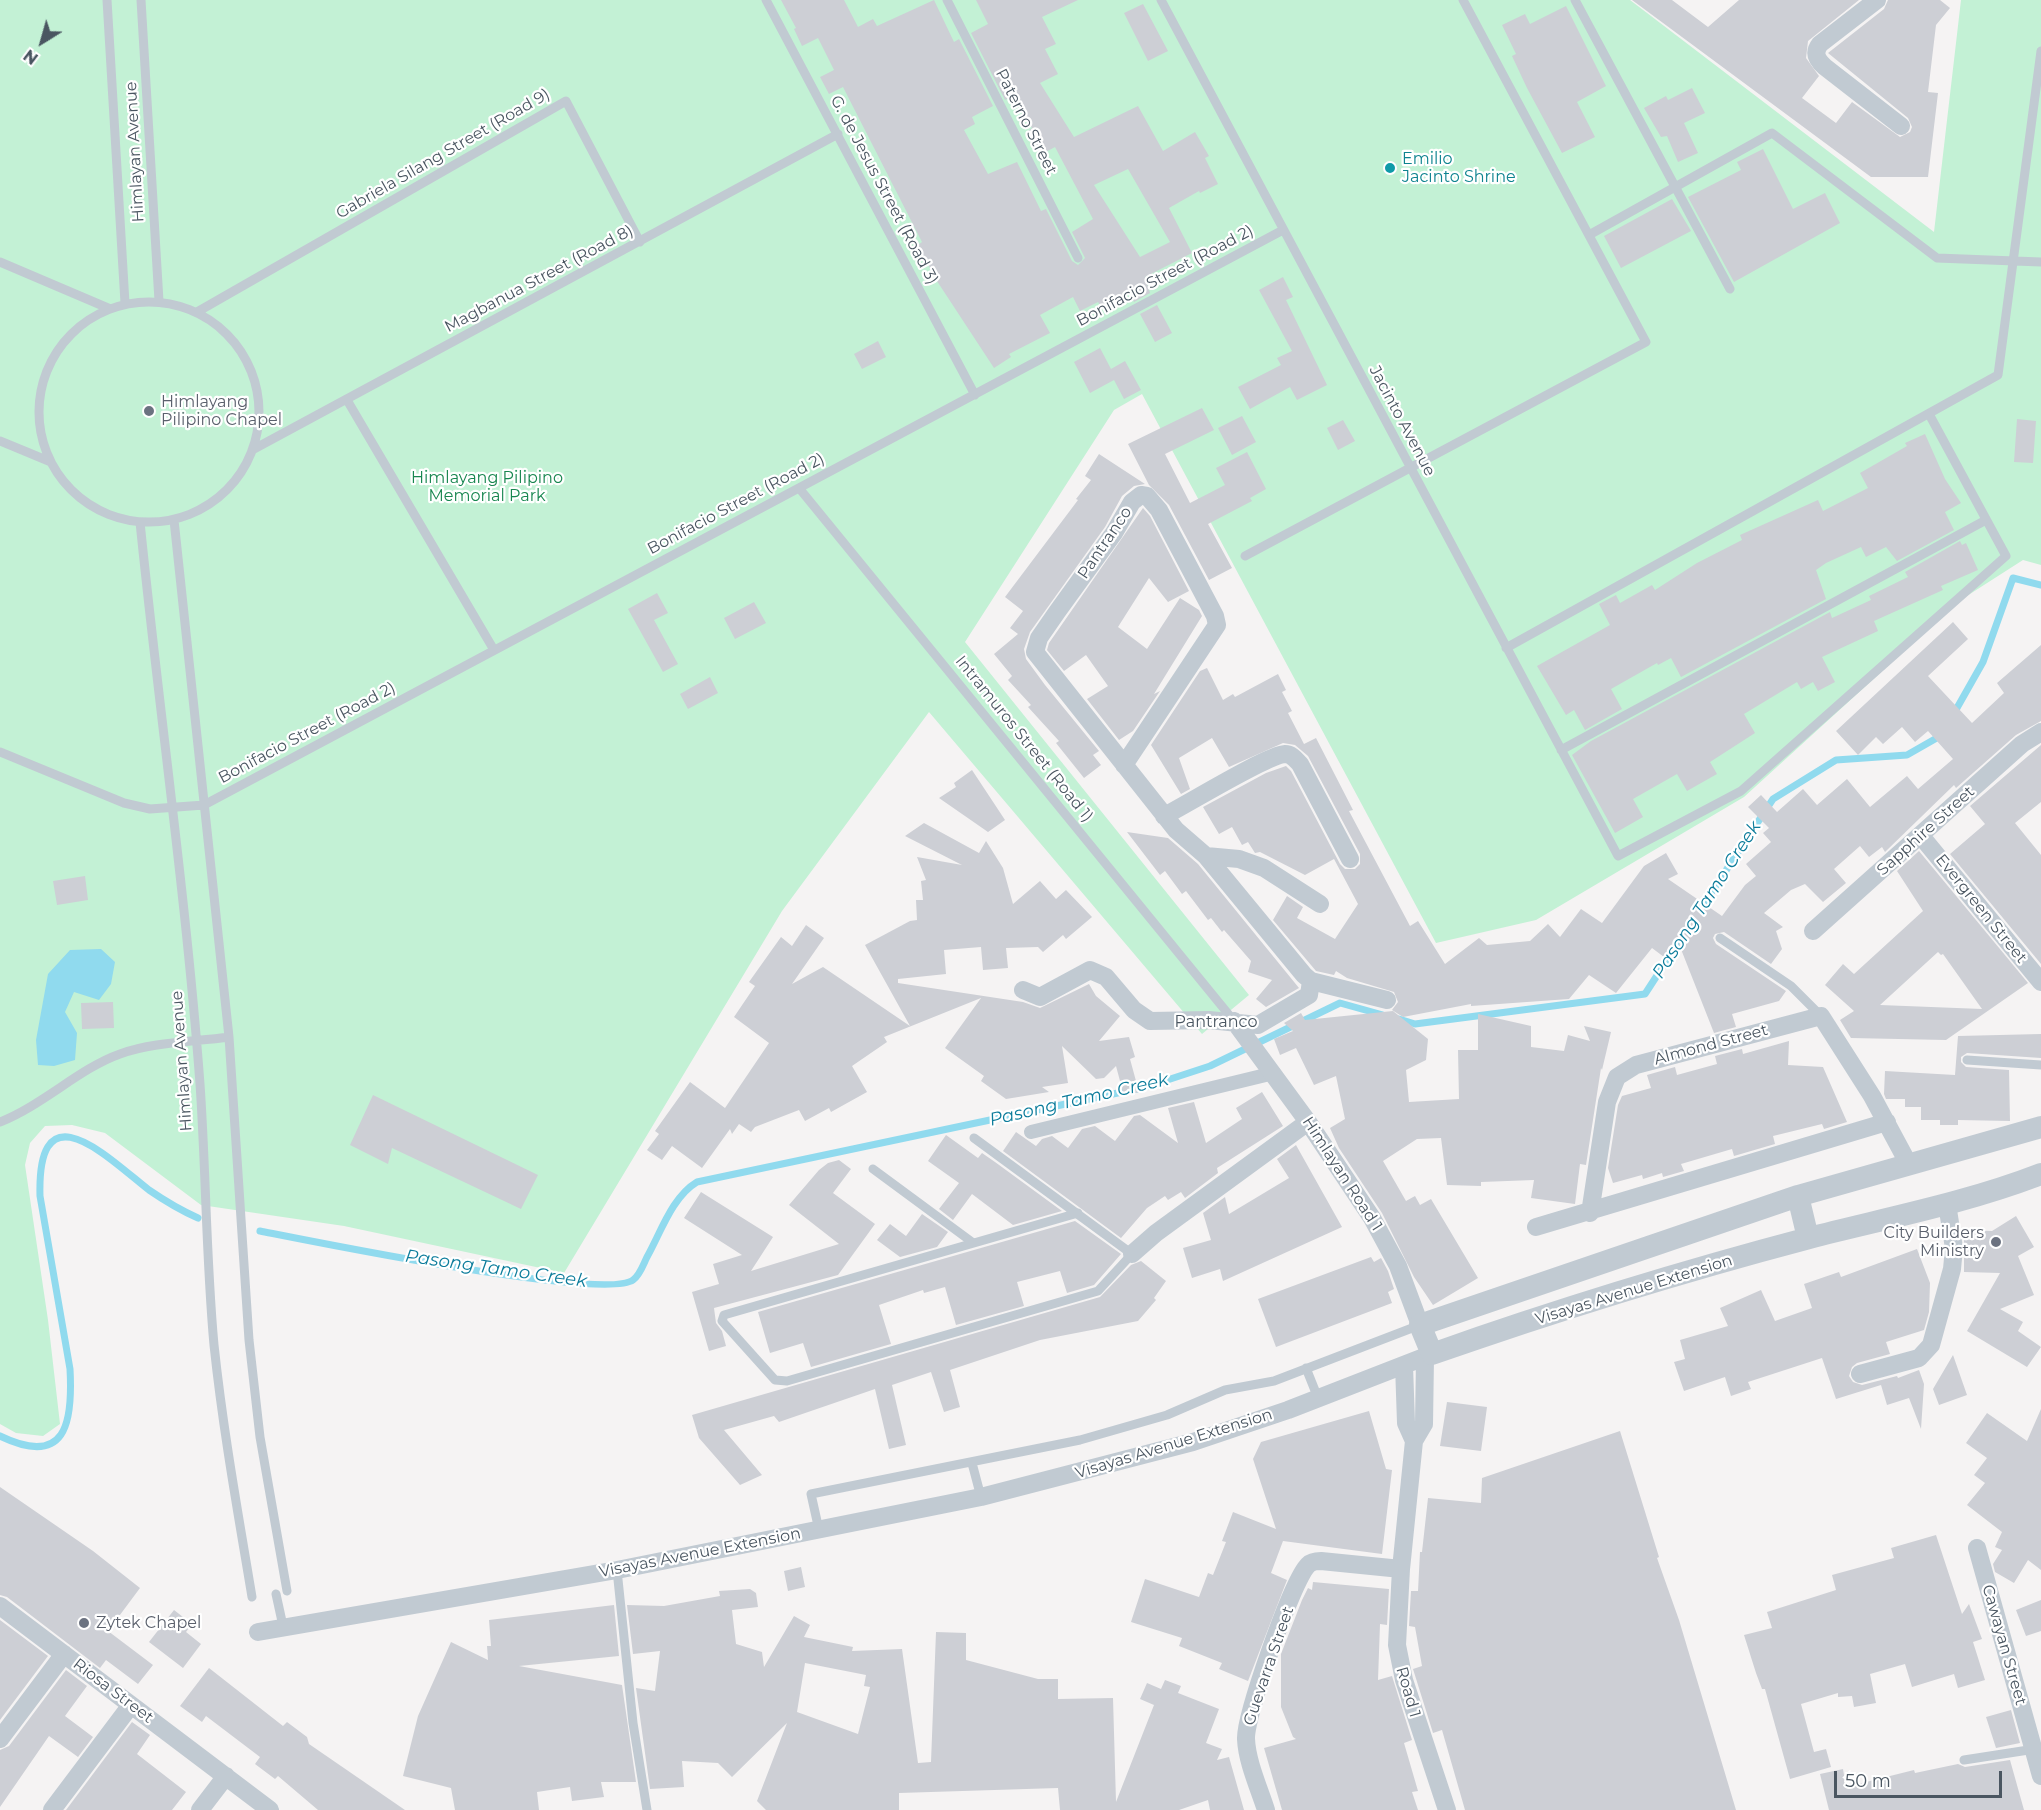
<!DOCTYPE html>
<style>
body{margin:0}
#map{position:relative;width:2041px;height:1810px;overflow:hidden;background:#f5f3f3;font-family:Montserrat,sans-serif}
canvas{display:block}
.north{position:absolute;left:12px;top:12px;width:60px;height:60px;-webkit-text-stroke:4px #fff;paint-order:stroke;rotate:217deg;font-size:16px;font-weight:700;line-height:24px;text-align:center;color:#4a5661}
.north::after{content:'';display:block;margin:auto;width:21px;height:27px;background:#4a5661;clip-path:polygon(50% 0,100% 100%,50% 72%,0 100%)}
.scale{position:absolute;left:1834px;top:1771px;width:168px;height:27px;box-sizing:border-box;border:3px solid #4a5661;border-top:0;padding-left:8px;font-size:18px;line-height:21px;white-space:nowrap;color:#4a5661;-webkit-text-stroke:4px #fff;paint-order:stroke}
</style>
<div id="map">
<canvas width="2041" height="1810"></canvas>
<div class="north">N</div>
<div class="scale">50 m</div>
</div>
<script>
const context = document.querySelector('canvas').getContext('2d');
context.lineJoin = 'round';
function fillPath(path, color) { context.fillStyle = color; context.fill(path, 'evenodd'); }
function strokePath(path, color, width, dash) { context.strokeStyle = color; context.lineWidth = width; context.lineCap = dash ? 'butt' : 'round'; context.setLineDash(dash || []); context.stroke(path); }
function write(font, color, halo, rows, align = 'center') {
  context.font = font + ' Montserrat,sans-serif'; context.lineWidth = 4.5; context.setLineDash([]); context.textBaseline = 'middle'; context.strokeStyle = halo; context.fillStyle = color; for (const [text, x, y, turn = 0] of rows) {
    context.save(); context.translate(x, y); context.rotate((+turn || 0) * Math.PI / 180); context.textAlign = isNaN(turn) ? turn : align; if (halo) context.strokeText(text, 0, 0); context.fillText(text, 0, 0); context.restore();
  }
}
fillPath(new Path2D(`
 M0,0H1630L1934,232L1961,0H2041V565L2023,560L1959,601L1744,797L1536,920L1436,943L1142,394L1114,410L965,642L1249,995L1202,1034L929,712L782,911L564,1273L344,1226L201,1205L105,1133L72,1125L45,1126L30,1143L25,1165L48,1320L60,1424L43,1436L16,1433L0,1424Z`), '#c3f1d5');
fillPath(new Path2D(`
 M101,949L115,962L111,984L99,1000L74,992L65,1012L77,1033L75,1060L54,1066L38,1065L36,1040L48,974L70,950Z`), '#90daee');
strokePath(new Path2D(`
 M1953,715L1983,662L2013,578L2041,585
 M1700,910L1773,799L1836,760L1907,755L1942,735
 M1399,1019L1415,1024L1645,994L1682,937
 M260,1231C311,1241 604,1301 633,1280C640,1275 643,1265 647,1257C661,1232 672,1197 697,1182L1146,1087L1210,1066L1340,1003L1383,1015
 M0,1436C66,1468 73,1423 70,1369L40,1196C37,1086 107,1157 149,1190C165,1201 180,1210 198,1218`), '#90daee', 7);
fillPath(new Path2D(`
 M781,0H844L858,27L873,19L877,26L934,0L954,42L959,39L993,106L972,117L975,124L964,130L988,174L1017,162L1041,211L1046,209L1072,261L1078,265L1085,258L1072,232L1093,219L1055,147L1042,154L1028,131L1032,128L1012,96L1005,100L971,33L988,24L976,0H1078L1042,17L1056,44L1045,49L1058,74L1040,83L1074,137L1138,106L1163,151L1195,132L1209,156L1205,158L1218,184L1200,193L1199,191L1169,208L1192,253L1145,277L1150,293L1134,302L1130,293L1125,294L1102,308L1098,302L1080,311L1073,297L1040,315L1050,333L1009,354L1011,357L994,368L935,278L918,245L922,242L843,87L829,94L820,77L834,70L818,38L802,46L794,29L796,28ZM1128,169L1170,242L1140,257L1094,185Z
 M1632,0H1672L1708,27L1739,0H1859L1808,41L1806,58L1819,76L1802,98L1836,123L1852,102L1900,137L1910,132L1912,127L1908,118L1828,53L1884,9L1888,0H1940L1950,8L1936,25L1928,92L1938,93L1928,177H1871Z
 M1143,4L1168,51L1148,61L1124,13Z
 M1566,6L1606,86L1577,102L1595,137L1562,153L1527,88L1512,56L1516,54L1502,25L1525,14L1530,24Z
 M1692,88L1705,113L1684,123L1698,153L1678,162L1667,136L1661,137L1644,108L1666,96L1668,100Z
 M1763,149L1793,209L1825,193L1840,223L1734,282L1688,197L1741,170L1737,162Z
 M1672,199L1691,231L1621,268L1604,236Z
 M1283,277L1293,297L1286,300L1327,385L1297,400L1290,387L1250,409L1238,387L1281,365L1277,358L1292,351L1259,290Z
 M1157,305L1172,333L1155,342L1140,314Z
 M878,341L886,357L862,369L854,354Z
 M1100,348L1111,369L1125,361L1141,390L1124,399L1114,380L1090,393L1074,362Z
 M1202,408L1214,430L1165,454L1190,503L1225,485L1216,468L1247,452L1266,489L1250,498L1252,501L1208,524L1232,568L1209,580L1169,505L1149,485L1128,444Z
 M1242,416L1256,442L1232,455L1218,428Z
 M2017,419L2036,421L2033,463L2014,462Z
 M1343,420L1355,441L1338,450L1327,428Z
 M1925,434L1945,479L1961,503L1945,512L1954,530L1897,561L1886,547L1866,557L1861,547L1826,563L1816,570L1826,599L1681,677L1671,658L1658,665L1657,663L1611,689L1622,709L1585,730L1574,710L1566,715L1537,666L1610,625L1599,604L1616,595L1620,603L1652,585L1655,590L1697,563L1742,540L1740,535L1818,500L1823,511L1868,488L1860,473L1907,446L1905,443Z
 M1099,454L1145,484L1134,486L1122,496L1105,527L1030,632L1024,649L1026,659L1045,685L1099,751L1093,755L1101,765L1084,778L1056,743L1059,741L1028,707L1031,705L1008,680L1012,676L994,654L1018,634L1010,628L1023,611L1005,597L1078,500L1076,499L1091,480L1085,476Z
 M1143,508L1150,516L1189,591L1168,602L1149,578L1118,627L1147,649L1180,598L1199,610L1202,616L1154,694L1160,691L1133,731L1119,740L1087,699L1108,686L1086,655L1064,671L1047,650L1049,643Z
 M1960,541L1962,545L1966,543L1978,570L1941,586L1943,590L1874,621L1878,631L1822,657L1835,682L1818,691L1813,682L1801,689L1797,682L1744,714L1755,733L1710,762L1717,774L1687,791L1677,774L1633,799L1643,817L1615,833L1572,755L1591,741L1830,612L1832,618L1871,600L1869,596L1908,577L1905,572Z
 M657,593L668,613L654,620L678,664L663,672L628,609Z
 M754,602L766,623L735,639L724,618Z
 M1953,622L1968,639L1928,676L1972,723L2004,693L1997,683L2041,645V721L2016,735L1956,788L1954,785L1885,852L1882,847L1869,857L1860,846L1834,869L1846,883L1823,902L1805,884L1791,890L1764,913L1783,927L1776,931L1782,949L1771,964L1724,932L1715,934L1713,938L1716,944L1786,991L1779,1001L1732,1014L1736,1027L1714,1033L1677,939L1664,957L1652,948L1616,993L1589,975L1569,999L1471,1006V1004L1403,1017L1392,1010L1398,1002L1394,992L1347,978L1336,971L1334,975L1316,971L1273,920L1287,896L1303,907L1297,918L1335,939L1358,904L1334,859L1305,875L1260,852L1255,853L1248,842L1242,845L1232,827L1219,834L1203,807L1266,773L1286,766L1291,771L1340,864L1345,869H1355L1360,864V854L1308,756L1295,745L1283,743L1229,767L1212,738L1179,758L1190,789L1181,794L1151,745L1200,671L1207,668L1223,700L1233,694L1235,697L1278,674L1286,690L1282,692L1292,711L1288,713L1304,744L1316,738L1353,810L1349,811L1410,926L1418,921L1445,964L1479,938L1487,945L1530,941L1548,924L1560,937L1581,909L1602,923L1644,866L1666,853L1678,874L1668,879L1722,916L1745,885L1756,876L1746,864L1771,842L1763,833L1769,828L1748,807L1761,795L1777,812L1803,789L1817,805L1847,779L1870,807L1907,776L1918,789L1953,759L1928,731L1915,742L1902,727L1883,744L1876,737L1858,755L1836,731Z
 M710,677L718,693L688,709L680,694Z
 M2041,745V802L2015,823L2041,855V964L1950,854L1985,824L1970,806Z
 M972,770L1005,820L988,832L939,798L956,787L954,783Z
 M924,823L979,853L986,841L1003,868L1013,904L1040,881L1056,899L1066,890L1092,917L1066,939L1063,935L1043,952L1038,947L1006,948L1008,968L983,970L981,947L944,950L946,974L898,979V983L1023,1002L1040,1008L1089,984L1096,996L1120,1016L1099,1041L1129,1037L1135,1057L1130,1059L1139,1092L1124,1096L1116,1066L1104,1078L1096,1079L1062,1046L1068,1083L1042,1087L1049,1092L1006,1099L981,1081L984,1076L945,1048L981,998L884,1037L887,1042L852,1066L867,1092L831,1112L829,1108L805,1121L799,1110L755,1127L751,1132L739,1124L732,1134L730,1129L702,1168L672,1146L662,1160L647,1150L659,1134L655,1131L690,1082L725,1108L769,1043L734,1017L755,986L749,982L781,937L792,946L806,925L824,938L792,984L823,967L910,1026L865,945L910,921L917,920L916,900H923L921,881L926,880L917,857L962,865L905,836Z
 M1127,832L1168,838L1198,864L1299,988L1266,1007L1256,999L1272,980L1248,972L1251,961L1224,930L1222,932L1211,918L1208,920L1186,891L1182,894L1165,871L1160,875Z
 M1919,851L2028,983L1946,1040L1851,1038L1840,1020L1854,1011L1825,985L1843,964L1854,974L1923,911L1897,871ZM1938,952L1941,955L1943,954L1982,1009L1880,1005Z
 M85,876L88,900L57,905L53,881Z
 M113,1002L114,1028L82,1029L81,1003Z
 M1393,1011L1428,1039L1426,1060L1406,1070L1409,1102L1459,1099L1458,1050H1478V1014L1531,1026V1047L1564,1051L1568,1035L1590,1041L1584,1026L1611,1032L1602,1070L1601,1068L1586,1165L1580,1164L1575,1204L1531,1198L1534,1180L1481,1182V1186L1447,1185L1441,1138L1417,1139L1383,1161L1406,1201L1415,1196L1420,1205L1431,1199L1478,1278L1433,1305L1414,1277L1382,1213L1339,1148L1330,1128L1345,1119L1336,1076L1314,1085L1296,1048L1280,1055L1274,1039L1293,1031L1284,1023L1301,1013L1305,1020Z
 M2041,1034V1058L1967,1053L1961,1057V1062L1966,1067L2009,1070L2010,1121L1958,1120V1125H1940V1120H1921V1107H1905V1099H1886L1884,1094L1885,1071L1955,1075L1958,1036Z
 M1789,1041L1788,1065L1823,1067L1847,1122L1824,1129L1822,1124L1773,1136L1775,1144L1734,1156L1732,1149L1681,1164L1684,1171L1663,1177L1662,1173L1643,1179L1642,1175L1613,1183L1608,1168L1618,1105L1622,1096L1651,1088L1647,1075L1675,1067L1677,1075L1717,1064L1715,1056L1742,1049L1743,1054Z
 M1262,1092L1283,1126L1217,1168L1218,1173L1185,1198L1181,1192L1168,1200L1165,1196L1147,1208L1121,1238L1003,1151L1016,1132L1036,1146L1042,1139L1052,1136L1068,1148L1082,1129L1095,1126L1115,1141L1134,1116L1140,1115L1178,1143L1168,1108L1194,1102L1206,1143L1242,1119L1236,1108Z
 M373,1095L538,1175L521,1209L392,1148L388,1164L350,1145Z
 M946,1135L978,1158L982,1153L995,1162L1062,1211L1013,1225L972,1194L953,1220L939,1209L959,1183L928,1161Z
 M1296,1145L1342,1227L1223,1281L1220,1269L1192,1278L1183,1248L1211,1240L1203,1213L1225,1197L1229,1214L1289,1178L1277,1159Z
 M839,1160L851,1169L833,1193L875,1224L838,1275L714,1308L716,1323L722,1331L726,1346L709,1351L692,1292L719,1284L713,1264L742,1255L684,1218L701,1192L773,1237L751,1271L839,1244L789,1205L819,1170L828,1163Z
 M922,1214L948,1232L937,1247L900,1257L877,1240L890,1224L906,1236Z
 M2016,1216L2034,1247L2018,1256L2034,1295L2000,1309L2023,1322L2018,1331L2041,1347L2027,1367L1967,1331L2000,1273L1964,1272V1230L1992,1231Z
 M1075,1221L1121,1254L1094,1285L1067,1293L1060,1271L1017,1282L1024,1306L956,1325L945,1287L924,1293L923,1290L879,1305L891,1344L811,1367L803,1343L770,1353L758,1312Z
 M1917,1249L1930,1283L1929,1312L1924,1330L1886,1342L1890,1354L1857,1363L1852,1367L1849,1376L1853,1382L1862,1385L1897,1376L1898,1378L1919,1370L1924,1384L1921,1429L1909,1398L1887,1405L1881,1385L1836,1399L1822,1358L1748,1382L1751,1389L1731,1396L1725,1377L1684,1391L1674,1362L1685,1359L1680,1340L1728,1326L1720,1308L1761,1290L1775,1321L1812,1308L1804,1284L1839,1272L1841,1277Z
 M1371,1257L1374,1262L1381,1258L1388,1271L1394,1289L1388,1292L1392,1303L1276,1347L1258,1299Z
 M1141,1261L1166,1281L1154,1298L1156,1300L1138,1321L1040,1340L950,1370L960,1407L944,1412L931,1372L892,1385L906,1445L889,1449L875,1389L779,1422L774,1416L724,1430L762,1475L740,1485L699,1438L692,1415L1100,1297L1131,1265Z
 M1953,1355L1967,1395L1939,1405L1933,1389Z
 M1447,1402L1487,1407L1481,1451L1440,1446Z
 M2041,1409V1570L2028,1560L2014,1583L1995,1572L1993,1564L2002,1550L1995,1547L2002,1532L1967,1505L1985,1483L1974,1475L1987,1458L1966,1443L1987,1413L2027,1441Z
 M1369,1411L1386,1469L1392,1470L1382,1554L1283,1541L1271,1573L1287,1580L1248,1681L1219,1669L1222,1663L1179,1646L1182,1638L1131,1622L1145,1579L1199,1597L1208,1573L1213,1575L1226,1542L1222,1541L1233,1512L1276,1529L1253,1459L1261,1442Z
 M1620,1431L1659,1557L1657,1558L1679,1620L1736,1810H1465L1442,1730L1433,1733L1413,1669L1422,1666L1415,1627L1409,1626L1411,1591H1418L1420,1552H1422L1428,1498L1481,1503L1482,1478Z
 M0,1487L93,1551L140,1588L108,1631L153,1665L138,1684L106,1660L100,1668L7,1597L0,1595Z
 M1936,1535L1962,1614L1969,1604L1982,1639L1973,1642L1985,1680L1958,1688L1954,1674L1912,1687L1905,1664L1870,1674L1876,1703L1854,1707L1852,1696L1838,1697V1693L1801,1704L1814,1752L1826,1749L1831,1767L1790,1779L1765,1689H1762L1756,1673L1744,1635L1772,1628L1767,1612L1836,1590L1832,1575L1894,1558L1891,1548Z
 M801,1567L805,1587L788,1591L784,1571Z
 M1313,1582L1389,1589L1387,1625L1380,1624L1378,1680L1392,1676L1412,1740L1404,1743L1418,1791L1412,1792L1418,1810H1282L1264,1748L1296,1739L1293,1737L1281,1707V1654L1302,1600L1308,1588L1312,1590Z
 M750,1589L756,1593L758,1607L732,1610L736,1644L762,1652L764,1667L794,1616L810,1625L804,1637L853,1647L852,1651L902,1649L918,1763L931,1762L936,1632L966,1633V1660L1038,1679H1058V1699L1113,1698L1116,1802L1154,1705L1140,1699L1147,1683L1161,1689L1165,1680L1181,1686L1178,1693L1219,1709L1206,1743L1222,1749L1217,1760L1229,1757L1244,1810H1210L1208,1800L1179,1810H1060L1058,1788L899,1793V1810H766L757,1801L787,1723L732,1777L718,1763L682,1761L684,1787L650,1789L636,1688L655,1691L660,1651L633,1654L627,1605L664,1606L720,1596L719,1591ZM805,1663L866,1675L864,1686L870,1687L858,1734L797,1712Z
 M2041,1600V1631L2026,1636L2016,1610Z
 M614,1605L619,1656L519,1666L622,1685L636,1782H601L604,1797L572,1801L570,1787L537,1792L539,1810H455L451,1788L403,1776L418,1716L451,1642L488,1660L487,1646H491L489,1620Z
 M174,1610L192,1624L186,1632L201,1644L183,1668L149,1642Z
 M0,1620L48,1656L0,1720Z
 M209,1668L283,1726L287,1722L307,1737L309,1744L405,1810H318L278,1776L275,1779L255,1764L260,1757L206,1716L202,1722L180,1706Z
 M66,1670L87,1686L65,1716L93,1737L78,1757L49,1736L0,1807V1750L9,1746Z
 M2011,1710L2020,1743L1996,1748L1986,1717Z
 M132,1722L150,1735L137,1754L186,1792L172,1810H66Z
 M2010,1760L2024,1810H1829L1820,1774L1843,1769L1846,1787L1914,1770L1915,1773L1958,1764L1965,1767Z`), '#cdcfd5');
strokePath(new Path2D(`
 M107,0L125,303
 M141,0L159,301
 M766,0L975,395
 M947,0L1078,258
 M1161,0L1618,856L1741,791L2006,556L1929,414
 M1575,0L1730,289
 M1589,235L1772,133L1937,258L2041,262
 M0,262L108,308
 M39 412a110 110 0 1 1 220 0a110 110 0 1 1-220 0Z
 M197,312L566,101L640,242
 M347,400L494,650
 M0,441L51,462
 M254,449L838,134
 M799,488L1234,1021
 M174,520L229,1037L249,1340L260,1437L287,1591
 M140,522C159,710 186,896 200,1084C206,1171 206,1258 214,1345C223,1430 238,1513 252,1597
 M1245,556L1646,342L1463,0
 M1506,648L1998,375L2041,51
 M1561,750L1986,520
 M0,752L124,803L150,809L204,805L1283,230
 M1720,938L1791,986L1821,1016
 M1967,1060L2041,1065
 M0,1122C43,1105 80,1068 120,1054C153,1042 193,1042 229,1037
 M974,1138L1132,1254L1098,1291L787,1381L775,1380L722,1321L724,1315L1078,1213
 M873,1169L972,1242
 M1306,1368L1318,1398
 M972,1463L981,1497
 M819,1530L811,1494L1080,1440L1167,1415L1225,1390L1274,1381L1420,1325
 M617,1570L633,1723L647,1810
 M276,1594L283,1626
 M1964,1760L2035,1749`), '#c1cad2', 9);
strokePath(new Path2D(`
 M1031,1132L1274,1073`), '#c1cad2', 14);
strokePath(new Path2D(`
 M1877,0L1820,44C1813,53 1817,60 1825,67L1901,126
 M1164,816C1186,805 1267,755 1285,754C1292,754 1296,760 1300,764L1350,859
 M1921,836L2041,982
 M1206,856L1239,859L1264,868L1320,904
 M1813,931L2022,744L2041,732
 M1311,981L1387,1000
 M1023,990L1040,997L1090,970L1106,977L1134,1010L1150,1021L1209,1020L1258,1025L1309,995L1311,981L1304,975L1206,856L1176,830L1035,652L1039,638L1057,612L1114,533L1132,502L1141,495L1147,496L1159,510L1215,616L1217,625L1124,765
 M1234,1021L1308,1122L1372,1218L1398,1266L1420,1325
 M1590,1213L1607,1102L1617,1077L1636,1065L1821,1016L1872,1096L1908,1163
 M1536,1227L1887,1122
 M1132,1254L1156,1233L1308,1122
 M1425,1358L1424,1424L1414,1441L1401,1569L1397,1645L1404,1680L1447,1810
 M1404,1365L1406,1423L1414,1441
 M1860,1374L1919,1358L1931,1345L1952,1269L1954,1248L1947,1204
 M1977,1548L2041,1776
 M0,1606L270,1810
 M258,1632L617,1570L981,1497L1193,1442L1288,1410L1432,1354
 M0,1739L64,1654
 M52,1810L131,1705
 M200,1810L226,1776
 M1266,1810C1259,1788 1247,1762 1246,1739C1245,1716 1292,1581 1308,1565C1311,1562 1316,1561 1321,1561L1401,1569`), '#c1cad2', 18);
strokePath(new Path2D(`
 M2041,1127L1798,1196L1420,1325L1432,1354C1554,1311 1684,1271 1809,1238C1887,1218 1966,1203 2041,1174
 M1798,1196L1808,1238`), '#c1cad2', 22);
for (const [x, y, r, color] of [
 [1390,168,6,"#0f9aa8"],
 [149,411,6,"#6b7280"],
 [1996,1242,6,"#6b7280"],
 [84,1623,6,"#6b7280"]
]) { const dot = new Path2D(); dot.arc(x, y, r, 0, 2 * Math.PI); context.fillStyle = color; context.fill(dot); strokePath(dot, '#fff', 2); }
write('16px', '#4a5661', '#fff', [
 ["Paterno Street",1026,122,63],
 ["Himlayan Avenue",135,152,-93],
 ["Gabriela Silang Street (Road 9)",443,154,-30],
 ["G. de Jesus Street (Road 3)",884,190,62],
 ["Bonifacio Street (Road 2)",1165,276,-28],
 ["Magbanua Street (Road 8)",539,279,-28],
 ["Jacinto Avenue",1402,421,62],
 ["Bonifacio Street (Road 2)",736,504,-28],
 ["Pantranco",1105,543,-56],
 ["Bonifacio Street (Road 2)",307,733,-28],
 ["Intramuros Street (Road 1)",1024,739,51],
 ["Sapphire Street",1926,831,-42],
 ["Evergreen Street",1981,909,51],
 ["Pantranco",1216,1022],
 ["Almond Street",1711,1045,-15],
 ["Himlayan Avenue",182,1061,-94],
 ["Himlayan Road 1",1342,1174,57],
 ["Visayas Avenue Extension",1634,1290,-17],
 ["Visayas Avenue Extension",1174,1444,-17],
 ["Visayas Avenue Extension",700,1553,-11],
 ["Cawayan Street",2004,1645,74],
 ["Guevarra Street",1269,1666,-71],
 ["Riosa Street",113,1691,37],
 ["Road 1",1408,1692,74]
]);
write('16px', '#0d838f', '#fff', [
 ["Emilio",1402,159],
 ["Jacinto Shrine",1402,177]
], 'left');
write('16px', '#5b616d', '#fff', [
 ["Himlayang",161,402],
 ["Pilipino Chapel",161,420],
 ["City Builders",1984,1233,"right"],
 ["Ministry",1984,1251,"right"],
 ["Zytek Chapel",96,1623]
], 'left');
write('16px', '#17864f', '#fff', [
 ["Himlayang Pilipino",487,478],
 ["Memorial Park",487,496]
]);
write('italic 18px', '#0c7c9b', '#fff', [
 ["Pasong Tamo Creek",1707,900,-57],
 ["Pasong Tamo Creek",1079,1100,-13],
 ["Pasong Tamo Creek",496,1269,8]
]);
</script>
